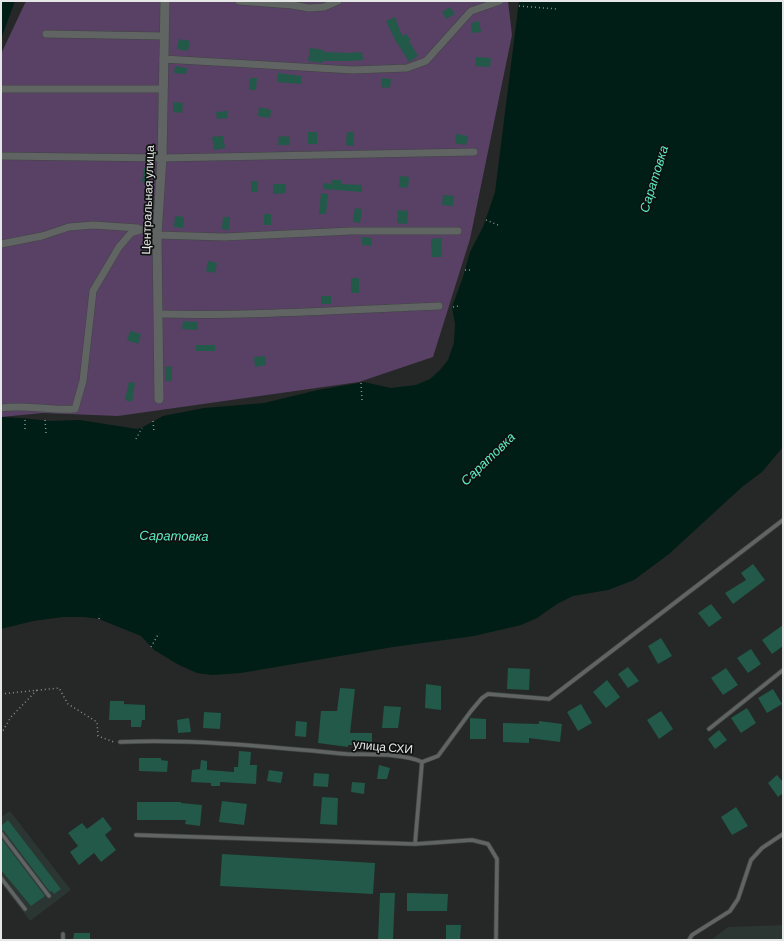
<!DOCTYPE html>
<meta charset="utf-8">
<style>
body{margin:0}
#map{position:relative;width:784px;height:941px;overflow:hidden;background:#252827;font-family:Barlow,sans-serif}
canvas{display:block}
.frame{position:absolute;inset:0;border:2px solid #e4e7e6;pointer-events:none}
</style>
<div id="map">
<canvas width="784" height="941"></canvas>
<div class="frame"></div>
</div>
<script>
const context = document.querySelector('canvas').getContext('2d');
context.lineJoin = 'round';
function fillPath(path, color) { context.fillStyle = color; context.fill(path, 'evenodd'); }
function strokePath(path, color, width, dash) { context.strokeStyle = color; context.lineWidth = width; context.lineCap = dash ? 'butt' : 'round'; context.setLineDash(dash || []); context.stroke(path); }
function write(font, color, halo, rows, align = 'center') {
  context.font = font + ' Barlow,sans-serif'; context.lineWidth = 3.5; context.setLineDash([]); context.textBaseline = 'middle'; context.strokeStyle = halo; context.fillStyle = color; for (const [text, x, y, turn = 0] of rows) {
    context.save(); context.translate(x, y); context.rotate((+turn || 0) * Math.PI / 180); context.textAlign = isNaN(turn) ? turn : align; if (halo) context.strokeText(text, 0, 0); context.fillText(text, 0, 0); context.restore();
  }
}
fillPath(new Path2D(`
 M10,811L71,890L30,921L1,883V817Z
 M783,925V940H711L728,927Z`), '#2b3532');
fillPath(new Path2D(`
 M26,1H508L512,35L470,239L433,357L359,382L118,416L43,413L1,417V54Z`), '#584165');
fillPath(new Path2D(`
 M1,1H15L1,39Z
 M519,1H783V447L762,472L742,487L669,554L634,580L608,590L573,596L557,604L537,618L521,625L474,636L393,647L241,673L212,675L197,673L179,665L154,650L141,636L99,619L84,617H63L33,621L1,629V417L21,418L50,421L80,420L137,429L143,427L163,416L204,408L264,403L318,390L364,382L391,388L416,385L430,379L440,370L448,360L454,343L455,324L452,307L463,277L470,252L483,227L495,192Z`), '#001e15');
fillPath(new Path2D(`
 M450,7L455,14L446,19L442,12Z
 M395,17L402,36L406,34L411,40L409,41L418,56L409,62L394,38L386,21Z
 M479,21L481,32L472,33L471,23Z
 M179,39L190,41L188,51L177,49Z
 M310,48L324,50V52L349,53L362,52L363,60L348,61H323L322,63L308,61Z
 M476,57L491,58L490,67L475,66Z
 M175,66L187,68L186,74L174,73Z
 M278,73L301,76V84L277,82Z
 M250,78H257L256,90H249Z
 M382,78L391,79L390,88L381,87Z
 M173,102L183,103L182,113L173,112Z
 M259,107L271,110L270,118L258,116Z
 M227,111L228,118L217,119L216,112Z
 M308,132H317V144H308Z
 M347,132H354V146L346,145Z
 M456,134L468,136L466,145L455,143Z
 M223,136L225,148L214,150L212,137Z
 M279,136L290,137V145H278Z
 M144,168L152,170L149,183L142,182Z
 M400,176L409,177L408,188L399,187Z
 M332,180H341V184L362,185V192L323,189V183L331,184Z
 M251,181H258V192H251Z
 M273,184H285L286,193L273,194Z
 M321,193L328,194L326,214H319Z
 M443,195L454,196L453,206L442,205Z
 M355,208L362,209L360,223L353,222Z
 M398,210L408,211L407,224L397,223Z
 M264,214H271V225H264Z
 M175,216L184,217L183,228L174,227Z
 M223,217H230L229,230L222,229Z
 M362,237L372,238L371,246L362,245Z
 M441,238L442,257H432L431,239Z
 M208,261L217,263L215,273L206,271Z
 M351,278H359V293H351Z
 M321,296H331V304H321Z
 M183,321L198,322L197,330L182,329Z
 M130,331L141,334L138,344L127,340Z
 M196,345H215V351H196Z
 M265,356L266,365L255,367L254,357Z
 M172,366V381H165V367Z
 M129,382L135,383L132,402L125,400Z
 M753,564L765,580L733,604L725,593L746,580L741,573Z
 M711,604L722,618L709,627L698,613Z
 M783,625V646L772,654L762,640Z
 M661,638L672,656L658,664L648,646Z
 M751,649L761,664L748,673L737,658Z
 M628,667L639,681L628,688L618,674Z
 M508,668L530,669L529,690L507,689Z
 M726,668L738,685L723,695L711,678Z
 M607,680L620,697L606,708L593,692Z
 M426,684L441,686V710L425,708Z
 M340,688L355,689L350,733H372V745H348V747L318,743L321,711H337Z
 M773,689L782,704L767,713L758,698Z
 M110,701H124V704L145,705V720H142L141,727H131V720H109Z
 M581,704L592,723L578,731L567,712Z
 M384,706L401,707L398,728H382Z
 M747,708L756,723L741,733L731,718Z
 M661,711L673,729L659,739L647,720Z
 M204,712L221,713L220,729L203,728Z
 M189,718L191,732L178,733L177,720Z
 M470,718L486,719V739H470Z
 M296,721L307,722L306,737L295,736Z
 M539,721L562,724L560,742L529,738V743L503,742V723L539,724Z
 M719,730L727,740L715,749L708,739Z
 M239,751L251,752L250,765H257L256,784L220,782V786H211V783L191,782L192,770L200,769L201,760L207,761V770L234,772V767H238Z
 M139,758H161V760L168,761L167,772L139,771Z
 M379,765L390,768L387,779H377Z
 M269,770L283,772L281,783L267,781Z
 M314,773L329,774L328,787L313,786Z
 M777,775L783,782V793L778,797L768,783Z
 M352,782L365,783L364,794L351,792Z
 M322,797L338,798L337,825L320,824Z
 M222,801L247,804L244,825L219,822Z
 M137,802H181V803L202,805L200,826L185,824L186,820H137Z
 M736,807L748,826L732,835L721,817Z
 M103,817L112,829L105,835L116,850L101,862L94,853L79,865L70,852L78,846L68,833L82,823L87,829Z
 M8,820L61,889L54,894L52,891L50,892L4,831L1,830V826Z
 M1,838L45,896L31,906L1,870Z
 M222,854L375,863L373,894L220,886Z
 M380,893H395L393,940H378Z
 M407,893L448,894L447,911H407Z
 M446,925H461L460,940H446Z
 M74,933H90V940H73Z`), '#225949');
const service = new Path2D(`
 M709,729L783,670
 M120,742C196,739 272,747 347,754C369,755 403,753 422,762L415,844L472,840L488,844L497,859L496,940
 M422,762L438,756L471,711L482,698L488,694L549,699L783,520
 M1,833L49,896
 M136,835L415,844
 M1,878L25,909
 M63,940V934
 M689,940L692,935L730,911L738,899L751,860L762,848L783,834`);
const minor = new Path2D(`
 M239,1L292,5L309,8L324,7L338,1
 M46,34L164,36
 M163,59L353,70L407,68L426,61L471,11L500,1
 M2,89H163
 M1,156L162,158L474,152
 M157,235L224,237L351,231H458
 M1,244L42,236L69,227L93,225L138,228
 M159,314C252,316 346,310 439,306
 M1,408C25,404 50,411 75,409L83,381L93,291L119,247L131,233L144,229L157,228`);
const tertiary = new Path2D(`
 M159,399L157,235L162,158L165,1`);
strokePath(service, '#414443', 5);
strokePath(minor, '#414443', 8);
strokePath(tertiary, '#414443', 10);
strokePath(new Path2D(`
 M519,6L557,9
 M486,220L498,225
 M465,270H470
 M453,307L459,306
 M361,383L362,400
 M45,420L46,433
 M153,421L154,432
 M25,429V418
 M136,439L142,428
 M99,619L100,615
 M151,647L159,633
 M1,694L59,688L68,704L97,722L98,736L114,742
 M1,734L11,717L37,690`), '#8b8e8d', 1.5, [1, 3]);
strokePath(service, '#606563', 3.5);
strokePath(minor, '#606563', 7);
strokePath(tertiary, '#606563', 9);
write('12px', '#e4e7e6', '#0f1110', [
 ["Центральная улица",148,200,-88],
 ["улица СХИ",383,747,5]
]);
write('italic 13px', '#5dedc5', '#0f1110', [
 ["Саратовка",654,179,-73],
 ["Саратовка",488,459,-44],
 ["Саратовка",174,536,1]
]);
</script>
